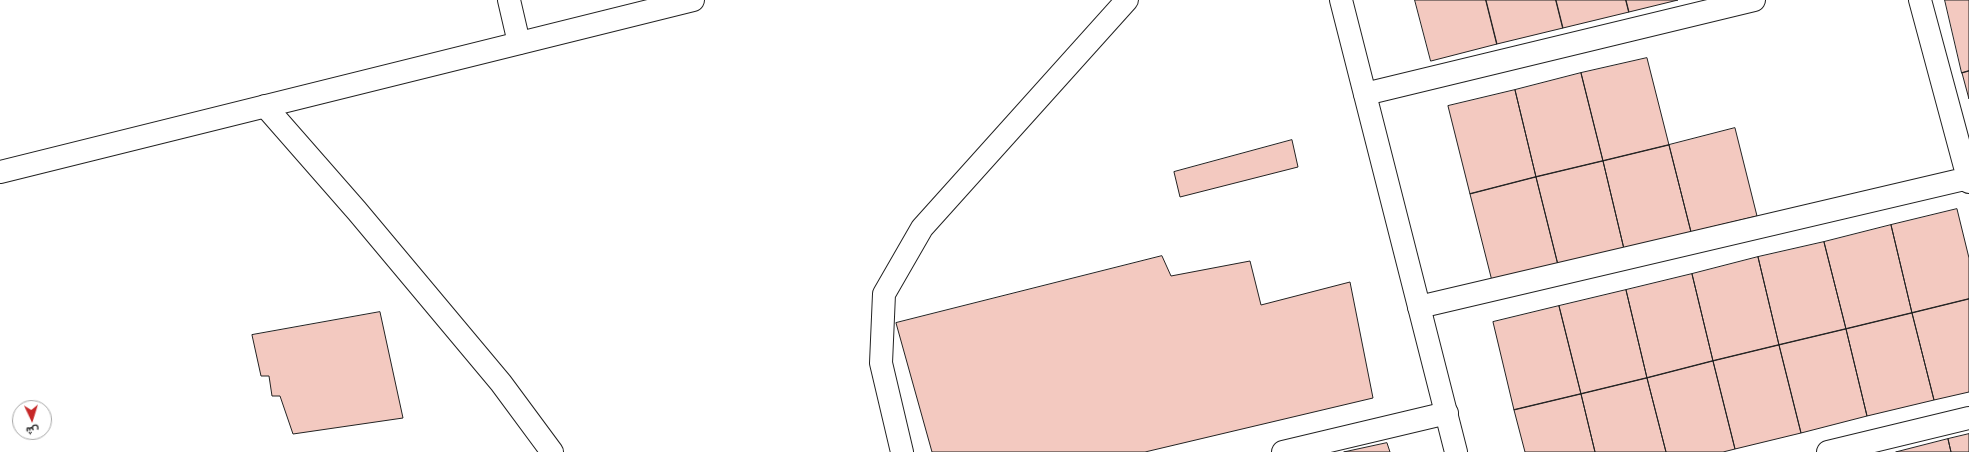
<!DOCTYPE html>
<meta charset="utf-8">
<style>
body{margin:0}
#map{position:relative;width:1969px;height:452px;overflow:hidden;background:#fff;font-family:"PT Sans Narrow",Vazirmatn,sans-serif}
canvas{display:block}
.north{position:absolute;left:12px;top:400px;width:40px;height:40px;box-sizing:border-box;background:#fff;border:1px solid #a7a7a7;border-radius:50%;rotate:176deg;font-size:11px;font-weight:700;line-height:16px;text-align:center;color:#222}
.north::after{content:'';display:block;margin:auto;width:14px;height:18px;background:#c62828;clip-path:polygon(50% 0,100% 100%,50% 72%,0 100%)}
</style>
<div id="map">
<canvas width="1969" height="452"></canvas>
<div class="north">ش</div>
</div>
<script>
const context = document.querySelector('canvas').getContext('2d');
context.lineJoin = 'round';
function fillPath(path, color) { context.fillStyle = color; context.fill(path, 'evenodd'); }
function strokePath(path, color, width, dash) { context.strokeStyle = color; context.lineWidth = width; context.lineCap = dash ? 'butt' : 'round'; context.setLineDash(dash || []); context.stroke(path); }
const building = new Path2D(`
 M1415,0H1486L1497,44L1431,61Z
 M1486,0H1556L1563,28L1497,44Z
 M1556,0H1626L1629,12L1563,28Z
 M1626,0H1678L1629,12Z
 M1945,0H1969V71L1962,73Z
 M1647,58L1669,145L1603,161L1581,73Z
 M1969,71V99L1962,73Z
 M1581,73L1603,161L1536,177L1515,90Z
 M1515,90L1536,177L1470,194L1448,106Z
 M1735,128L1757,216L1691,232L1669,145Z
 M1292,140L1298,167L1180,197L1174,172Z
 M1669,145L1691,232L1624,249L1603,161Z
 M1603,161L1624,249L1558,265L1536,177Z
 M1536,177L1558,265L1492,281L1470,194Z
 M1957,209L1969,258V299L1912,313L1891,225Z
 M1891,225L1912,313L1846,329L1824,242Z
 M1824,242L1846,329L1779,345L1758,257Z
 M1162,256L1171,276L1250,261L1261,305L1350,282L1373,398L1145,452H932L896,323Z
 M1758,257L1779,345L1713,361L1692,274Z
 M1692,274L1713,361L1647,378L1626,290Z
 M1626,290L1647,378L1581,394L1559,306Z
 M1969,299V392L1934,400L1912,313Z
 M1559,306L1581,394L1514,410L1493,322Z
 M380,312L403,418L293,434L280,396H272L269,376H261L252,335Z
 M1912,313L1934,400L1867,416L1846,329Z
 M1846,329L1867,416L1801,433L1779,345Z
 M1779,345L1801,433L1735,449L1713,361Z
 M1713,361L1735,449L1723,452H1666L1647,378Z
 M1647,378L1666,452H1595L1581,394Z
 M1581,394L1595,452H1525L1514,410Z
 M1969,434V452H1951L1948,439Z
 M1948,439L1951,452H1896Z
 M1387,443L1390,452H1344Z`);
fillPath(building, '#f3c9c0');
strokePath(building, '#222', 1);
const minor = new Path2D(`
 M509,0L519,43
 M1920,0L1969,182
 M1365,94L1754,0
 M265,106L357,211L501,383L552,452
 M1419,307L1969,178
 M902,452L881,363L884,294L922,228L1127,0
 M1283,452L1447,413
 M1828,452L1969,418`);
const tertiary = new Path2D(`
 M1341,0L1456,452
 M0,172L693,0`);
strokePath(minor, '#222', 24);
strokePath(tertiary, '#222', 24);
strokePath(minor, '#fff', 22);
strokePath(tertiary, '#fff', 22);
</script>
